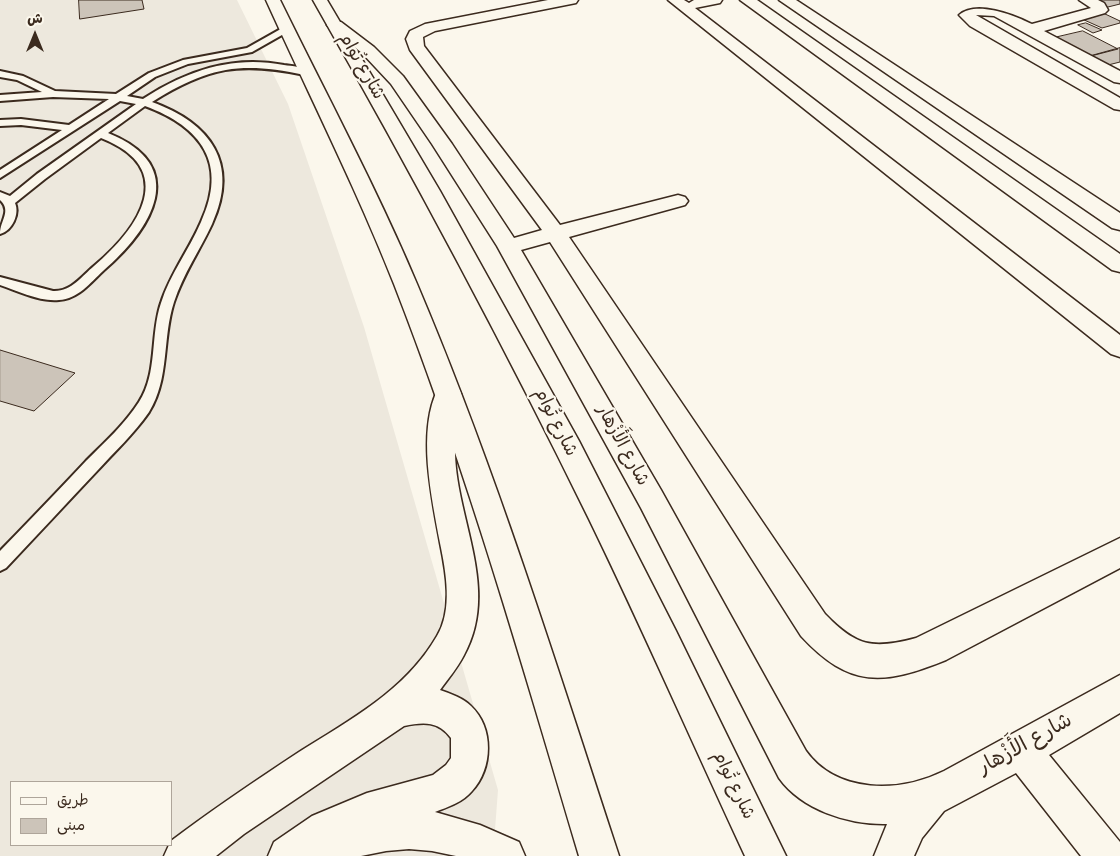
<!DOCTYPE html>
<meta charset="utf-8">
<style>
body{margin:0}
#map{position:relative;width:1120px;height:856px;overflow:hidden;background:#fbf7ec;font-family:"Indie Flower","Playpen Sans Arabic",sans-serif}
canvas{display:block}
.legend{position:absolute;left:10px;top:781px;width:162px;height:65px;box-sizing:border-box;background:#fbf7ec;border:1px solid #aea59a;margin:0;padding:6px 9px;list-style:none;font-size:15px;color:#3b2a1e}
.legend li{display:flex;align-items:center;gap:10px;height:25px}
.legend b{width:25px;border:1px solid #aea59a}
.north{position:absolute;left:10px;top:10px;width:50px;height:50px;-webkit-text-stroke:4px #fbf7ec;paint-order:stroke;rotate:0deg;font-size:14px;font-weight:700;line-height:20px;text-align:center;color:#3b2a1e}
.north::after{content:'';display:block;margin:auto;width:18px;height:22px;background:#3b2a1e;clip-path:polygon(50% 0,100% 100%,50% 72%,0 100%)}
</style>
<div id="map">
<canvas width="1120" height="856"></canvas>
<ul class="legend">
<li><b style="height:6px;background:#fbf7ec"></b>طريق</li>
<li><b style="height:14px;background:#ccc4b9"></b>مبنى</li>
</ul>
<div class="north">ش</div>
</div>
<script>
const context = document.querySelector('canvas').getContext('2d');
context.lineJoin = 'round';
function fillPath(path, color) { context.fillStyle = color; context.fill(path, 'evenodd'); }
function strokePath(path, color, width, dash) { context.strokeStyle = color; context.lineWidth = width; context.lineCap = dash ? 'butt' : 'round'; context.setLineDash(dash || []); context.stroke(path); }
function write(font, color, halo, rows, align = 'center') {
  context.font = font + ' "Indie Flower","Playpen Sans Arabic",sans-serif'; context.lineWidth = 4.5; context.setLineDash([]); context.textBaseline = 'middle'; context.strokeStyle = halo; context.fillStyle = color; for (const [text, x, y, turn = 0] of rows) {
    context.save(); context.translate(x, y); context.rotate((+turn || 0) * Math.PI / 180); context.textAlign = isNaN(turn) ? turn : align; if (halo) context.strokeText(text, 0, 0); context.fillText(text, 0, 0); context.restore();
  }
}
fillPath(new Path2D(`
 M0,0H237L288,104L364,327L498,790L493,856H0ZM11,782H171V845H11Z`), '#ede8dd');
const building = new Path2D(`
 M79,0H142L144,9L80,19Z
 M1093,0H1120V4L1108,7Z
 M1103,13L1120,21V23L1102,28L1082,19Z
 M1086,23L1102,30L1093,33L1078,25Z
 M1083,31L1118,49L1087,57L1053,38Z
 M1120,48V62L1104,66L1087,57Z
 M0,350L75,373L34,411L0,401Z`);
fillPath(building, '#ccc4b9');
strokePath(building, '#3b2a1e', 1);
const service = new Path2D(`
 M286,26L290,29L289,31L252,52L188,64L155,77L127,96L143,99C186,71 232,55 284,65C292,66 304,67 310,72L305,75C240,61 208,67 152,102C210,123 240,163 212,224C200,250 183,274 174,302C162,338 170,378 149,412C134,434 114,452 97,471C66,504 36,536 6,568L0,571V551C29,521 58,491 86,461C105,442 125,424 139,402C158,373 150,335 161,303C170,274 189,250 201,222C228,164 202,127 145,106L108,133C191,166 152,229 103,271C90,283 78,299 59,300C40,302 18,291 0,285V277L53,291C71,292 82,276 94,266C139,228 180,169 101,138L45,179L15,203C20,214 12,231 0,234C0,220 12,211 0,200V192L10,196L37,174L136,104L120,101L0,178V170L62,130L21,125L0,126V120L21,119L69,125L109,99L53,97L0,101V95L42,92L17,80L0,77V71L23,76L55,91L116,94L149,73L183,60L247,48Z`);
const minor = new Path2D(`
 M548,0H578L576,3L571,4L435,31L423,37L424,46L560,225L678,195L685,197L688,201L685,205L569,237L825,614C856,646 872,650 916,638L1120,538V568L946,660C884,685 850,689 801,636L550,242L521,250L661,490L806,751C837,794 900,793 944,771L1120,675V713L1049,755L1120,842V856H1081L1016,773L944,811L922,838L914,856H874L887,824C849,825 802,810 779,778L641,508L497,246L432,144L391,84L362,53L327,25L329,22H341L374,47L403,76L452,144L514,238L542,230L410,50L406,39L410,31L425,24Z
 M668,0H684L689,3L694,0H722L720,3L695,8L1120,335V357L1111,354Z
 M740,0H757L1120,254V272L1112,270Z
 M779,0H796L1120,213V230L1112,228Z
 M1079,0H1098L1104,3L1108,10L1105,13L1044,31L1120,71V83L1114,82L994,16L976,15L1120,98V110L1114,109L970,26L959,15C976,0 1014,15 1032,24L1091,8Z`);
const tertiary = new Path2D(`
 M448,384L457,387C459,389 460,391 461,394C463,403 457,417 456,427C455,436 455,445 455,454C457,521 500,590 464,655C458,667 448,679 440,690C451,694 463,698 471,706C494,728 493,768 472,791C463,802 448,807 435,812L480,825L519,842L525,856H456L432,851L409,849L386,851L361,856H268L274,842L312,816L367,793L433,775L446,765L451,758V738C438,721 424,722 404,726L244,834L216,856H164L169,845H171V841C213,809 255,781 299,752C350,720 406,690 437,636C453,610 446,572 440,543C432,499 416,429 439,387Z`);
const primary = new Path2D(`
 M266,0H280C326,94 376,187 417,284C496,470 556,664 619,856H579C522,664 467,471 394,284C356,188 309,95 266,0Z
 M313,0H327L440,191L579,441L676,631L786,856H745C693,744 643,630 589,519C503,343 410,170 313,0Z`);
strokePath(service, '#3b2a1e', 4);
strokePath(minor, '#3b2a1e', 3);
strokePath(tertiary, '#3b2a1e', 3);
strokePath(primary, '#3b2a1e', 3);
fillPath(service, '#fbf7ec');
fillPath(minor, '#fbf7ec');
fillPath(tertiary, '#fbf7ec');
fillPath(primary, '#fbf7ec');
write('18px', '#3b2a1e', '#fbf7ec', [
 ["شارع تُوام",360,67,60],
 ["شارع تُوام",554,423,63],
 ["شارع الأَزْهار",621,446,61],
 ["شارع تُوام",732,786,64]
]);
write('21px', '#3b2a1e', '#fbf7ec', [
 ["شارع الأَزْهار",1026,746,-29]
]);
</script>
